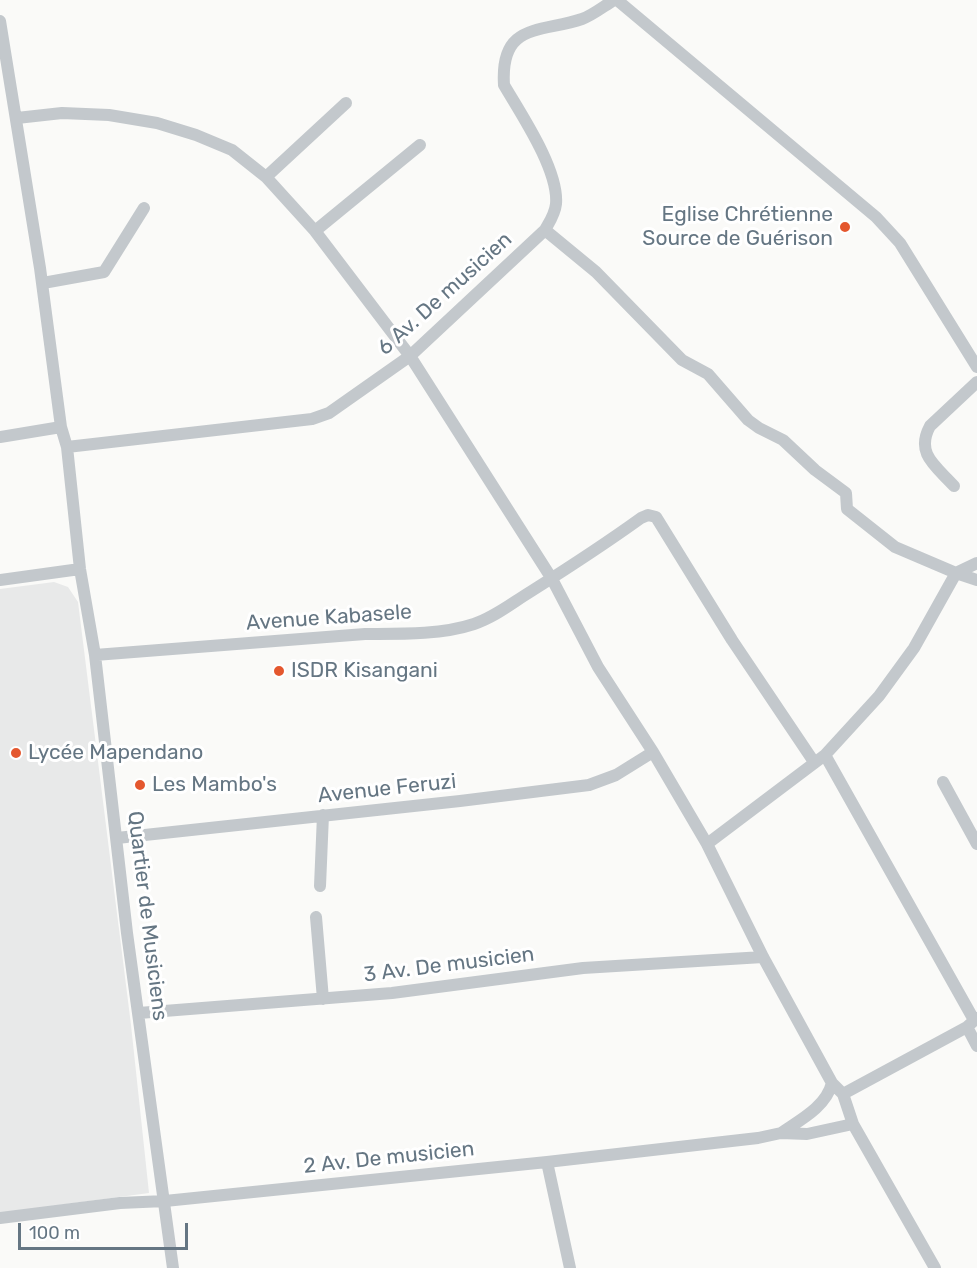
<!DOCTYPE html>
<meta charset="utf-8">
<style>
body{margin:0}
#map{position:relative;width:977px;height:1268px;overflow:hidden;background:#fafaf8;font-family:Rubik,sans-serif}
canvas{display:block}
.scale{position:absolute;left:18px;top:1223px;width:170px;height:27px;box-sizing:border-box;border:3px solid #657683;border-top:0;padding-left:8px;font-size:18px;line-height:21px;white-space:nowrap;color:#657683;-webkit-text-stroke:4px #fff;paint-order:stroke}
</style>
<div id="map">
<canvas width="977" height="1268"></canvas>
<div class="scale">100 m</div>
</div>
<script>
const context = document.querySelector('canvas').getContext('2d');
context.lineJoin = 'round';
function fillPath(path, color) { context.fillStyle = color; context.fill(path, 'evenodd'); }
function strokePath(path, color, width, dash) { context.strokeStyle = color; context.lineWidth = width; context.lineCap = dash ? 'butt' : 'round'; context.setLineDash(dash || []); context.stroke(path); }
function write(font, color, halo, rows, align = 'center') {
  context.font = font + ' Rubik,sans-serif'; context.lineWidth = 6; context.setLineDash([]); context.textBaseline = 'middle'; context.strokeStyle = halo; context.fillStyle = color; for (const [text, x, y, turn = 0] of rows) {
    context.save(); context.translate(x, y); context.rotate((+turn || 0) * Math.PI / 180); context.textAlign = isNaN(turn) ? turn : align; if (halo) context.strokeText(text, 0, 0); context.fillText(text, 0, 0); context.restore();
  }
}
fillPath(new Path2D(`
 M54,582L68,587L78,602L131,1025L149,1193L0,1213V589Z`), '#e8e9e9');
strokePath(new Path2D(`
 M617,0L876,217L900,243L977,367
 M0,21L40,268L61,427L67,447L80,569L95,655L127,933L173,1268
 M17,118L62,113L109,115L157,123L196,135L232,150L266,177L315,231L410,356L552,579L598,667L653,752L707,844L763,957L832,1083L843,1094L853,1124L935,1268
 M266,177L346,103
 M545,230L596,272L682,360L708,374L748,420L759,428L783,440L815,470L846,493L847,509L895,547L956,573L977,580
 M315,231L420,145
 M43,283L104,272L144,208
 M0,437L61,427
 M67,447L312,419L329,413L410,356L545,230C550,221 555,214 556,204C559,170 521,114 504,85C500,22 541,33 582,19C593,15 604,6 614,0
 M954,486C936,466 915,454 930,426L977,382
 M0,580L80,569
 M95,655L365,634C400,634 441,635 474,624C495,617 512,603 530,592C568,568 605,544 641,518L648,515L656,517L732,640L814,762
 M825,755L974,1020
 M943,782L977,844
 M117,838L460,801L589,785L616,775L653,752
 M707,844L825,755L879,696L914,648L956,573L977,563
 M320,886L323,815
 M316,917L323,999
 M139,1013L392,993L583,968L763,957
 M967,1027L977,1046
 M843,1094L967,1027L977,1018
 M781,1133C800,1120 826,1107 832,1083
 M547,1162L570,1268
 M0,1218L120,1203L165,1201L547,1162L758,1138L781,1133L807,1134L853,1124`), '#c3c8cc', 12);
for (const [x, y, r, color] of [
 [845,227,6,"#e4572e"],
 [279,671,6,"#e4572e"],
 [16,753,6,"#e4572e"],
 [140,785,6,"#e4572e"]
]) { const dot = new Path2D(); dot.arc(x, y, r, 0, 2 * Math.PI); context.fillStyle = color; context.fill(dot); strokePath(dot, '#fff', 2); }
write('21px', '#657683', '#fff', [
 ["Eglise Chrétienne",833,215,"right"],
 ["Source de Guérison",833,239,"right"],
 ["ISDR Kisangani",291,671],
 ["Lycée Mapendano",28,753],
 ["Les Mambo's",152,785]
], 'left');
write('21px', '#657683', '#fff', [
 ["6 Av. De musicien",445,294,-42],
 ["Avenue Kabasele",329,618,-4],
 ["Avenue Feruzi",387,789,-6],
 ["Quartier de Musiciens",147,916,83],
 ["3 Av. De musicien",449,965,-7],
 ["2 Av. De musicien",389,1158,-6]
]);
</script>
